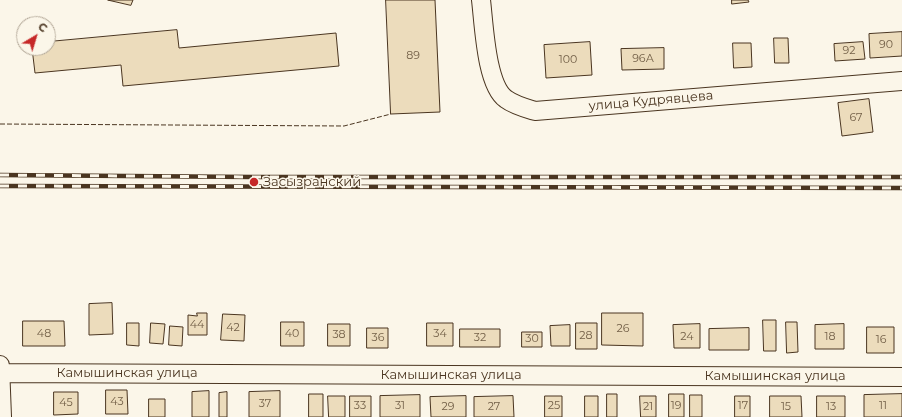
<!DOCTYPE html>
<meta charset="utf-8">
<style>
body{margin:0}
#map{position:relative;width:902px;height:417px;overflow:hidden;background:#fbf6e9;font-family:Montserrat,sans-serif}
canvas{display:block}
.north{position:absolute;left:16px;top:16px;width:40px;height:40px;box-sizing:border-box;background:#fbf6e9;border:1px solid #b4a999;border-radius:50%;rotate:38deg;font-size:11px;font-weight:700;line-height:16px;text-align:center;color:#4a3520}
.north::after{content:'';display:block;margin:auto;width:14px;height:18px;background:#c62828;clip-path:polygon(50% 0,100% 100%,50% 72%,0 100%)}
</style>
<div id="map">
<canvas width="902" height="417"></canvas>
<div class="north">С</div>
</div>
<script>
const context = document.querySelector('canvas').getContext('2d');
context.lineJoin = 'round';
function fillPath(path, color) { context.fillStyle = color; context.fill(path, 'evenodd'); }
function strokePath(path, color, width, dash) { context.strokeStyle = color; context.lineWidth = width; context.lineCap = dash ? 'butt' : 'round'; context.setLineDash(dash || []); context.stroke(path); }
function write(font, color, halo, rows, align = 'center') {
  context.font = font + ' Montserrat,sans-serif'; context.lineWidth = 3; context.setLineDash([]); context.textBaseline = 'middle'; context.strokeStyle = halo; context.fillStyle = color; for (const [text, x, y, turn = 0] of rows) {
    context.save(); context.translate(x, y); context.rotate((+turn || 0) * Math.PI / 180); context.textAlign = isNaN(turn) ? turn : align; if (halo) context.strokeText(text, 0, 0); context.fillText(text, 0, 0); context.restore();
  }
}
const building = new Path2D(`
 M108,0H133L131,5Z
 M386,0H435L440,112L391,114Z
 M732,0H748L749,2L732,4Z
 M177,30L179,48L336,33L339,66L123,86L121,65L35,73L32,48H48V42Z
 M902,32V56L870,58L869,34Z
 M774,38H788L789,63H775Z
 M590,42L592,75L546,78L544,45Z
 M863,42L865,59L835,61L834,44Z
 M733,43H751L752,67L734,68Z
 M664,48V69L622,70L621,49Z
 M869,99L873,132L842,136L838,103Z
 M112,303L113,334L89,335V304Z
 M197,313H207V335H188V315L197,316Z
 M602,313H643V346L602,345Z
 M223,314L245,315L244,341L221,340Z
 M763,320H776V351H764Z
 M23,321H64L65,346H23Z
 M281,322H304V346H281Z
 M786,322H797L798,352L787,353Z
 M127,323H139V346L127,345Z
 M151,323L165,324L163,344L150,343Z
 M427,323H453V346H427Z
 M576,323H597V349H576Z
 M328,324H350V346H328Z
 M700,324V348H674L673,325Z
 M844,324V349H815V325Z
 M570,325V346H551L550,326Z
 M170,326L183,327L182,346L169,345Z
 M867,327H894V353H867Z
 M367,328H388V348H367Z
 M749,328V350H709V329Z
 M460,329H500V347H460Z
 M522,332H542V347H522Z
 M106,390H127L128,414H106Z
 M209,391V417H192V392Z
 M280,391V417H249V392Z
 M54,392H78V414L54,415Z
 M227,392V417H219V393Z
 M309,394H323V417H309Z
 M607,394H617V417H607Z
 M669,394H684V417H669Z
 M902,394V417H864V395Z
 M420,395V417H380V396Z
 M690,395H702V417H690Z
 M328,396H345V417H329Z
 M350,396H371V417H350Z
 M466,396V417H431L430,397Z
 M513,396L514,417H474V397Z
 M545,396H562V417H545Z
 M585,396H598V417H585Z
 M640,396H656V417H641Z
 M735,396H750V417H735Z
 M770,396H801L802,417H770Z
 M817,396H845V417H817Z
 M149,399H165V417H149Z`);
fillPath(building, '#ecdcbc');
strokePath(building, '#4a3520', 1);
const minor = new Path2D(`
 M481,0C484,24 486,85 506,99C514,105 525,108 535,111L902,81
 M0,365L2,417
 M0,373L902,377`);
strokePath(minor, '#4a3520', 20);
strokePath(minor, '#fbf6e9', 18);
const rail = new Path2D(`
 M0,175L254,177H902
 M0,186L902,188`);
strokePath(rail, '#4a3520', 4.5);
strokePath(rail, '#fbf6e9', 3, [9]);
strokePath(new Path2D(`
 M0,124L344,126L391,114`), '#4a3520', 1, [5, 2]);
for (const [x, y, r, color] of [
 [254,182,5,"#c62828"]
]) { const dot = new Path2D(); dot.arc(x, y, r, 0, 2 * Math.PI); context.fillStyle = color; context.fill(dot); strokePath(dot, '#fbf6e9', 1.5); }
write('11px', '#725f47', null, [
 ["90",886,45],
 ["92",849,51],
 ["89",413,56],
 ["96А",643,59],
 ["100",568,60],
 ["67",856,118],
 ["44",197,325],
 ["42",233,328],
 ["26",623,329],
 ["48",44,334],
 ["40",292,334],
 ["34",440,334],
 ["38",339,335],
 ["28",586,336],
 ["24",687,337],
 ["18",830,337],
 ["36",378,338],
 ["32",480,338],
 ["30",532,339],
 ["16",881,340],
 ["43",117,402],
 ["45",66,403],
 ["37",265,404],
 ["33",360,406],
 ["31",400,406],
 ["25",554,406],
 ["19",676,406],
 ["17",743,406],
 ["11",883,406],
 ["29",448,407],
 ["27",494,407],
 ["21",648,407],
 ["15",786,407],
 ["13",831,407]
]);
write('13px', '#4a3520', '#fbf6e9', [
 ["улица Кудрявцева",651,101,-5],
 ["Камышинская улица",127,373],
 ["Камышинская улица",451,375],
 ["Камышинская улица",775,376]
]);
write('13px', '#4a3520', '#fbf6e9', [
 ["Засызранский",263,182]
], 'left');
</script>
